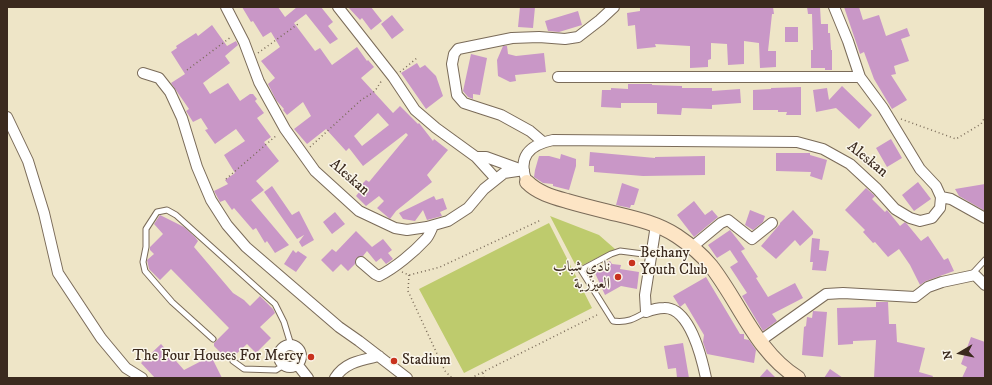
<!DOCTYPE html>
<meta charset="utf-8">
<style>
body{margin:0}
#map{position:relative;width:992px;height:385px;overflow:hidden;background:#eee5c7;font-family:"IM FELL DW Pica",serif}
canvas{display:block}
.frame{position:absolute;inset:0;border:8px solid #3b2a1e;pointer-events:none}
.north{position:absolute;left:940px;top:333px;width:40px;height:40px;-webkit-text-stroke:3px #fbf7ec;paint-order:stroke;rotate:261deg;font-size:11px;font-weight:700;line-height:16px;text-align:center;color:#3b2a1e}
.north::after{content:'';display:block;margin:auto;width:14px;height:18px;background:#3b2a1e;clip-path:polygon(50% 0,100% 100%,50% 72%,0 100%)}
</style>
<div id="map">
<canvas width="992" height="385"></canvas>
<div class="frame"></div>
<div class="north">N</div>
</div>
<script>
const context = document.querySelector('canvas').getContext('2d');
context.lineJoin = 'round';
function fillPath(path, color) { context.fillStyle = color; context.fill(path, 'evenodd'); }
function strokePath(path, color, width, dash) { context.strokeStyle = color; context.lineWidth = width; context.lineCap = dash ? 'butt' : 'round'; context.setLineDash(dash || []); context.stroke(path); }
function write(font, color, halo, rows, align = 'center') {
  context.font = font + ' "IM FELL DW Pica",Amiri,serif'; context.lineWidth = 3; context.setLineDash([]); context.textBaseline = 'middle'; context.strokeStyle = halo; context.fillStyle = color; for (const [text, x, y, turn = 0] of rows) {
    context.save(); context.translate(x, y); context.rotate((+turn || 0) * Math.PI / 180); context.textAlign = isNaN(turn) ? turn : align; if (halo) context.strokeText(text, 0, 0); context.fillText(text, 0, 0); context.restore();
  }
}
fillPath(new Path2D(`
 M550,216L599,235L615,249L577,268Z
 M549,223L592,308L464,373L419,289Z`), '#becb6d');
fillPath(new Path2D(`
 M242,7H278L285,17L297,7H321L333,22L328,26L338,39L330,44L306,14L294,23L315,51L320,48L332,65L357,47L367,61L368,60L374,67L361,78L393,113L400,106L418,124L419,123L433,141L434,139L448,150L427,175L432,182L396,211L390,219L377,208L384,201L379,196L366,206L356,196L360,191L357,189L366,180L369,182L408,135L406,133L363,166L349,148L346,151L326,129L307,144L294,129L311,116L303,102L287,115L283,110L284,109L276,100L268,84L275,78L261,61L280,47L271,32L263,37L253,21L251,22ZM378,113L389,125L362,146L354,136Z
 M348,7H371L382,21L371,30L362,18L360,20Z
 M520,7H535L533,28L518,27Z
 M640,7H773L774,14H772L768,51H776V67L760,68L759,43L744,41V64L728,65L727,44L711,43V59L708,60V67L690,68V46L655,44L656,47L637,49L635,25L628,26L627,13L640,11Z
 M807,7H820L821,24H828V33H830L831,50H832V70H825V68H811V50H813L812,14H808Z
 M844,7H859L863,20L879,15L886,36L907,28L910,36L901,39L909,61L894,66L896,74L891,75L907,100L892,109L874,79L864,52L860,54Z
 M578,11L582,25L559,32L548,31L545,21Z
 M392,15L404,30L392,39L381,24Z
 M212,25L227,46L236,41L238,45L225,56L230,63L203,83L210,94L228,83L240,101L250,94H253L257,99L255,101L264,113L257,118L271,137L264,142L279,161L256,181L264,190L251,200L289,245L275,253L267,241L265,243L256,228L253,230L234,208L232,210L225,200L220,202L214,191L228,184L225,180L235,173L224,155L245,141L236,129L215,144L205,130L208,129L201,118L193,122L186,111L189,109L171,83L185,74L171,52L177,48L176,46L196,33L198,36Z
 M785,27H798V42H785Z
 M503,46H507L508,54L516,56L544,53L546,72L515,75L516,81L510,82L498,76L497,60Z
 M471,54L487,58L480,95L473,94V99L468,97L463,91Z
 M417,63L420,68L425,65L436,76L443,96L426,109L401,73Z
 M628,84H652V85L682,86V88H712V91L740,89L741,103L712,105V109L682,108L681,115L657,114V103H621V108L601,107L602,90H611V88L628,89Z
 M842,86L872,115L859,129L836,108L816,112L813,90L827,88L829,100Z
 M801,87V115H786L787,112H778V110H753V90L771,89V88Z
 M891,139L902,158L887,167L876,148Z
 M590,152L655,158V157L705,156V175L643,176L594,172V166H589Z
 M776,153H810V155L827,160L822,180L810,176L811,172L776,171Z
 M561,154L576,159V166L569,190L553,186V184L543,183L534,177L535,170L539,156H549L560,159Z
 M918,182L931,199L914,211L902,195Z
 M622,183L639,189L634,205H631L630,208L616,205Z
 M985,184V211L959,196L955,189Z
 M272,186L292,215L299,211L314,240L302,247L299,242L304,235L297,239L264,192Z
 M866,188L875,196L872,199L885,212L887,210L900,226L905,222L907,224L921,241L928,236L944,260L948,258L954,271L926,281L920,285L910,265L899,249L888,257L875,242L873,243L863,232L865,230L845,210Z
 M434,196L436,200L443,198L447,209L440,212L442,216L427,220L423,210L415,221L403,219L399,213Z
 M694,201L705,215L712,210L718,217L694,237L677,215Z
 M750,210L765,216L763,222L753,230L745,225Z
 M793,210L813,231V234L800,246L795,240L776,259L761,246L780,224V223Z
 M335,212L345,224L332,234L323,222Z
 M160,215L184,227L195,237L198,241L194,247L233,293L244,300L250,306L260,296L273,309L275,313L260,327L271,338L256,353L247,344L233,357L230,358L229,361L214,346V343L229,328L171,269L160,280L149,269L147,260L154,254L150,250V247L163,234L154,224Z
 M730,230L745,249L741,251L758,277L756,278L768,297L795,283L803,298L772,314L777,321L763,331L742,296L747,293L730,267L738,262L730,250L717,258L708,245Z
 M356,231L372,247L383,239L392,250L388,253L393,259L386,264L381,258L376,262L367,251L363,256L356,258L355,264L348,271L341,264L333,272L321,260L332,249L336,252Z
 M812,238L820,239L819,250L829,251L826,271L812,270L813,262H810Z
 M293,250L296,253L298,251L307,257L296,272L284,264Z
 M610,261L612,264L621,265L620,269L639,272L637,289L621,286L605,295L595,273L606,268L604,264Z
 M706,277L740,334H744V339L749,340L756,350L754,363L707,354L703,342L704,335L685,303L680,307L673,296Z
 M876,302H888L889,324H896L897,342L925,348L919,372L933,376L932,378H874L876,340L853,341V344L838,345L837,308L876,307Z
 M813,311L827,312L823,357L802,355L804,327L806,326L807,317L812,318Z
 M971,337L985,342V378H962L967,367L961,364Z
 M683,343L689,378H677L676,368L668,369L664,346Z
 M161,344L184,370L211,356L222,378H155L141,363Z
 M767,369L776,378H759Z
 M830,369L843,378H824Z`), '#c997c7');
const lane = new Path2D(`
 M973,275V273L985,260
 M646,312C634,319 627,323 613,321L581,270L611,254L620,251L651,255
 M213,339L172,302L145,271L143,262L146,247V229L157,212L167,210L176,215L275,304L284,322L291,345
 M233,361L244,369L276,370L284,365`);
const street = new Path2D(`
 M226,7L244,42L259,82L285,129L315,171L359,211L395,228L407,230L427,227L448,221L468,208L484,189L504,173L524,170
 M338,7L393,77L415,110L436,128L476,157L496,179
 M143,73L159,78L170,92L182,118L197,167L211,200L227,225L246,247L339,327L359,341L407,378
 M558,77H860
 M7,117L28,161L44,213L58,273L101,338L126,368L142,378
 M543,142L530,131L501,115L464,103L457,95L452,64L454,54L458,49L512,38L539,37L565,39L578,37L600,20L614,7
 M476,157H486L522,170
 M527,182C517,157 529,145 553,140L797,142L823,149L850,164L877,189L895,209L910,218L920,221L932,218L940,208L941,197L936,186L920,169L883,108L860,77L848,41L834,7
 M941,197L951,199L985,218
 M656,225L645,295L646,312C651,310 658,308 664,308C690,307 702,359 706,378
 M692,247L721,223L728,220L752,239L772,223
 M361,262L375,274L379,276C395,268 414,252 426,239C429,236 431,230 433,226
 M760,341L826,294L843,293L915,297L928,287L942,282L975,275L985,285
 M279 356a11 11 0 1 1 22 0a11 11 0 1 1-22 0Z
 M297,364L308,378
 M335,378C345,362 362,360 379,356`);
const secondary = new Path2D(`
 M527,182C538,193 553,197 567,201C584,206 601,210 617,214C638,219 659,224 677,236C689,244 702,255 711,266C740,303 756,352 798,378`);
strokePath(lane, '#7a6b59', 7);
strokePath(street, '#7a6b59', 12);
strokePath(secondary, '#7a6b59', 16);
strokePath(new Path2D(`
 M258,53L298,24
 M187,70L231,37
 M400,72L417,58
 M901,119L956,139L981,124L985,117
 M310,147L360,101L375,91L382,80H383
 M226,179L277,135
 M402,272L409,275L440,267L541,220
 M409,275L408,291L445,371L452,378
 M483,373L484,378
 M471,378L597,315`), '#7a6b59', 1.5, [1, 3]);
strokePath(lane, '#fff', 5);
strokePath(street, '#fff', 10);
strokePath(secondary, '#fde5c5', 14);
for (const [x, y, r, color] of [
 [632,263,4,"#c8321e"],
 [618,277,4,"#c8321e"],
 [311,357,4,"#c8321e"],
 [394,361,4,"#c8321e"]
]) { const dot = new Path2D(); dot.arc(x, y, r, 0, 2 * Math.PI); context.fillStyle = color; context.fill(dot); strokePath(dot, '#fbf7ec', 1.5); }
write('15px', '#3b2a1e', '#fbf7ec', [
 ["Aleskan",867,160,39],
 ["Aleskan",349,178,41]
]);
write('15px', '#3b2a1e', '#fbf7ec', [
 ["Bethany",640,254],
 ["Youth Club",640,271],
 ["نادي شباب",610,268,"right"],
 ["العيزرية",610,285,"right"],
 ["The Four Houses For Mercy",303,357,"right"],
 ["Stadium",402,361]
], 'left');
</script>
